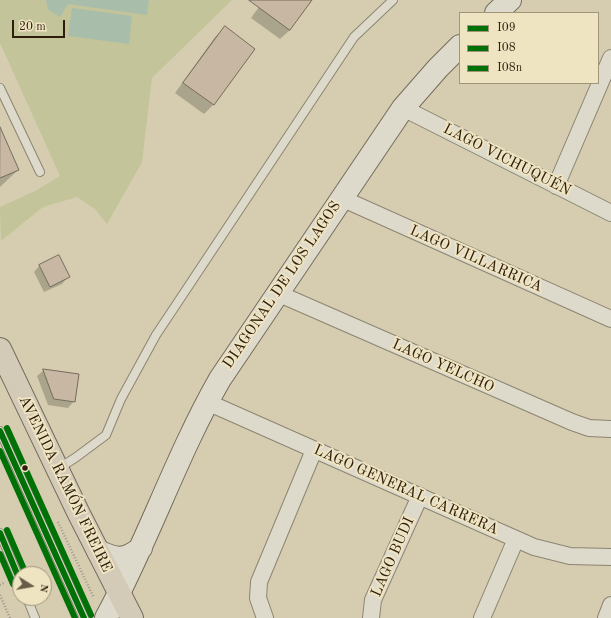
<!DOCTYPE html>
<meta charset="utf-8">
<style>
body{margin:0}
#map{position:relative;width:611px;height:618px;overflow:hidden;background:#d6cdb0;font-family:"Old Standard TT",serif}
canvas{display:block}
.legend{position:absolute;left:459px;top:12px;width:140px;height:72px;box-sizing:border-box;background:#eee4c2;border:1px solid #a19479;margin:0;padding:5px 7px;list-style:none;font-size:12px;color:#2e1d0b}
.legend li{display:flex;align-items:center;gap:8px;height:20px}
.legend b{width:20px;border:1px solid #a19479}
.north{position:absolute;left:12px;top:566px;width:40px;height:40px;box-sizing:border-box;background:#eee4c2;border:1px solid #a19479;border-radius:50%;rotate:101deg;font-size:11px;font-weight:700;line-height:16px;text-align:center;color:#2e1d0b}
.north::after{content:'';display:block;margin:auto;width:14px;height:18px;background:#695b45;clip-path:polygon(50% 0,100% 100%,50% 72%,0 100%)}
.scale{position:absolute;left:12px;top:20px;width:53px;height:18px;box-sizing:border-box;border:2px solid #2e1d0b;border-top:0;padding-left:5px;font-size:12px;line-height:14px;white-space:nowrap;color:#2e1d0b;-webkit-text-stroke:3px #eee4c2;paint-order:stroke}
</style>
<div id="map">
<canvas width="611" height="618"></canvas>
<ul class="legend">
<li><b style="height:5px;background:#007106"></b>I09</li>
<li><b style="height:5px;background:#007106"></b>I08</li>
<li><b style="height:5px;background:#007106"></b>I08n</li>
</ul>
<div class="north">N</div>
<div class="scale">20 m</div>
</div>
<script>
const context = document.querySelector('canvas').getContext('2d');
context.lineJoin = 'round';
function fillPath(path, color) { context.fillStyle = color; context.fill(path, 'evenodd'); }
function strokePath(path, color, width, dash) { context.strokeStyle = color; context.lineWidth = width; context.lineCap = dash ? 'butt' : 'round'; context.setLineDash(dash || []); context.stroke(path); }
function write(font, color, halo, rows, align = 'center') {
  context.font = font + ' "Old Standard TT",serif'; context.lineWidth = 4; context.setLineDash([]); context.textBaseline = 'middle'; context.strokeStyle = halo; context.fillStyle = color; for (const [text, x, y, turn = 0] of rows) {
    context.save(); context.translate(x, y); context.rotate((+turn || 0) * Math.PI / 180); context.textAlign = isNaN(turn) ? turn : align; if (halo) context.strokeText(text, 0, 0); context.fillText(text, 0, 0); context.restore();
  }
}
fillPath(new Path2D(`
 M0,0H232L152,78L142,162L107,224L95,209L77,197L43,207L1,241L0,207L35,191L60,176L0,43Z`), '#c3c499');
fillPath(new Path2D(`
 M46,0H149L147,15L68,4L60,17L48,10Z
 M72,8L132,16L129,44L68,36Z`), '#a9beaa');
fillPath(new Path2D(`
 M264,0H311L290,30L280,39L251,18Z
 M225,28L254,49L213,105L204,114L175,93L215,37Z
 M0,129L18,170L0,187Z
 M40,265L68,277L62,284L44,292L34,272Z
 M44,370L74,401L68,408L48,405L37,376Z`), '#0003');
const building = new Path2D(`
 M249,0H312L290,30Z
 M225,26L255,49L214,105L183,83Z
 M0,127L19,170L0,178Z
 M59,255L70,277L50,287L39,265Z
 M43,369L79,374L75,402L54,399Z`);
fillPath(building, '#c8b8a3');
strokePath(building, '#746c5b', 1);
const lane = new Path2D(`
 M0,88L40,172
 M0,431L84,618
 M59,468L75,458L106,435L121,399L156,335L354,37L393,0
 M0,533L20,581
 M27,598L35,618`);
const street = new Path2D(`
 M403,108L611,213
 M556,186L611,58
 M341,198L611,319
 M277,293L572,422L589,428L611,429
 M207,402L534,547L570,556L611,557
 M265,618L258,598L259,582L314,450
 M371,618L373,600L420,496
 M482,618L516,539
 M606,618L611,605`);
const secondary = new Path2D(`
 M496,13L510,0
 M98,551C117,560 124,561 141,548
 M106,618C148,541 176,456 220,379L403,108L438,68L460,46`);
const primary = new Path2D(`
 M0,349L78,512L132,618`);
strokePath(lane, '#8b8471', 10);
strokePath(street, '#8b8471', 18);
strokePath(secondary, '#746c5b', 24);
strokePath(primary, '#746c5b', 24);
strokePath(new Path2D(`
 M58,522L94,598
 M0,585L4,583
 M0,595L10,618`), '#9e988c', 2.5, [1, 2]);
strokePath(lane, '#dedacb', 8);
strokePath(street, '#dedacb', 16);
strokePath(secondary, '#dedacb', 22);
strokePath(primary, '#d3cab7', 22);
strokePath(new Path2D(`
 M0,431L84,618
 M0,533L20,581`), '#007106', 6);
strokePath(new Path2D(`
 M0,451L75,618
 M0,554L13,584`), '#007106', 6);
strokePath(new Path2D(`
 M7,428L91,615
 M7,530L26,574`), '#007106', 6);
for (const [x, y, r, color] of [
 [25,468,3.5,"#2e1d0b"]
]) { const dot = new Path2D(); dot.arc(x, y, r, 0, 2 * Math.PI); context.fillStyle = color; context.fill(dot); strokePath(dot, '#eee4c2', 1.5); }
write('15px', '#2e1d0b', '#eee4c2', [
 ["LAGO VICHUQUÉN",507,160,27],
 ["LAGO VILLARRICA",476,259,24],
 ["DIAGONAL DE LOS LAGOS",282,285,-56],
 ["LAGO YELCHO",443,366,24],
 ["AVENIDA RAMÓN FREIRE",65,484,64],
 ["LAGO GENERAL CARRERA",406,490,24],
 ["LAGO BUDI",393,557,-66]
]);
</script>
